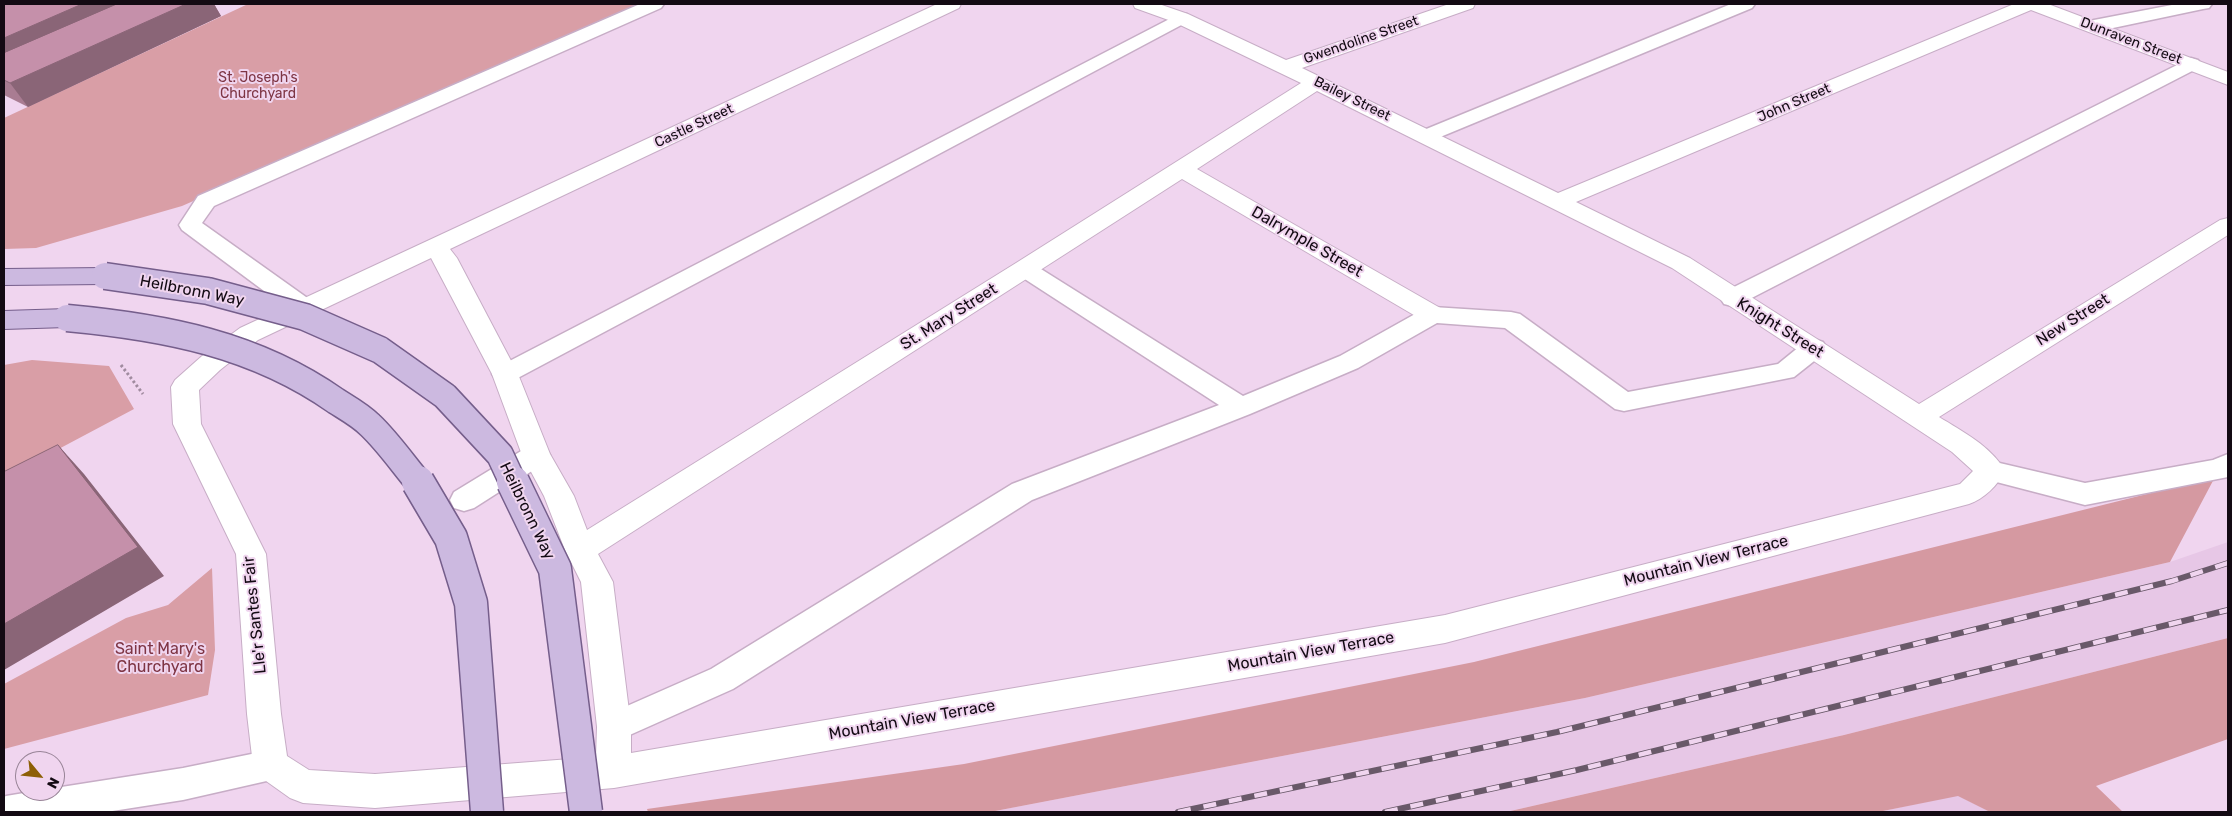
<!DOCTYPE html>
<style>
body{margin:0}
#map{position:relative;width:2232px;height:816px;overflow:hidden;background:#f0d5ef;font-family:Rubik,sans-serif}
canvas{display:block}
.frame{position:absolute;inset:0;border:5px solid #130a13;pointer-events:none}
.north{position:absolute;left:15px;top:751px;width:50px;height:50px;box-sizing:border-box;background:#f0d5ef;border:1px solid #988497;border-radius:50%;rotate:118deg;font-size:14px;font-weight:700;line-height:20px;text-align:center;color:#130a13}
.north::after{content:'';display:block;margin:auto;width:18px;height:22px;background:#8d5f06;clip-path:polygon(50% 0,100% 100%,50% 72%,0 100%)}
</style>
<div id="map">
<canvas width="2232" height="816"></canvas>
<div class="frame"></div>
<div class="north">N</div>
</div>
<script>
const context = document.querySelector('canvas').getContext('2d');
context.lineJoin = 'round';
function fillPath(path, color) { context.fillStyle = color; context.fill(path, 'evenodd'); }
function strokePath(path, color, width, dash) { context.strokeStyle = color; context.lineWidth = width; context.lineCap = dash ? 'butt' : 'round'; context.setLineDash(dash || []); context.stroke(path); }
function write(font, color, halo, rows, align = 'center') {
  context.font = font + ' Rubik,sans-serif'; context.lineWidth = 4; context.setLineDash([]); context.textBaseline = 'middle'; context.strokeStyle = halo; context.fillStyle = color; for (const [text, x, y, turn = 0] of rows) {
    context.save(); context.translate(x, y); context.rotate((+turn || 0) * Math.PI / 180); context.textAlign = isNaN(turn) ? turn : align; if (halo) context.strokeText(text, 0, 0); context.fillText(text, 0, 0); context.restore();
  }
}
fillPath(new Path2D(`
 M2228,542V638L1844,735L1506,812H990L1585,698L2170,562Z
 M1958,795L1990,812H1878Z`), '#e7c7e6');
fillPath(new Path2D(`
 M248,4H640L182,206L36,248L4,249V118Z
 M32,360L109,366L134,409L4,478V365Z
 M212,568L215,650L208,695L4,749V684L126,618L168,605Z`), '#d99ea6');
fillPath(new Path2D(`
 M2215,477L2170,562L1585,698L990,812H648L647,809L964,764L1474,662Z
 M2228,638V739L2096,786L2123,812H1990L1958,796L1878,812H1506L1844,735Z`), '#d599a1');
const service = new Path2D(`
 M640,4H664L661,8L214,206L202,223L313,302L316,308L313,314L304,316L295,314L182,230L179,225L198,196Z
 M1731,4H1755L1752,8L1433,140L1426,142L1419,140L1416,136L1419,132Z
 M2177,4H2212L2209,8L2203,9L2094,32L2088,30L2085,26L2088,22L2094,20Z
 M1181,13L1187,14L1190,18L1187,22L514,380L505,383L496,380L492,374L496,368Z
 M2191,58L2198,60L2201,64L2198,68L1740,304L1732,306L1724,304L1720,298L1724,292Z
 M1025,262L1033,264L1243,396L1340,356L1424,309L1433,307L1511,312L1520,314L1628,392L1778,364L1805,342L1814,339L1823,342L1827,348L1823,354L1794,377L1624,411L1615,409L1505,328L1437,323L1358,368L1250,414L1032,500L733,689L614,742L602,737L598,727L602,717L711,669L1012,484L1219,405L1017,274L1013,269L1017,264Z
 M536,445L546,448L550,455L546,462L474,508L464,511L454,508L450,500L454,492L526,448Z
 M2228,454V477L2085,505L1981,478L1977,471L1981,464L1991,461L2085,483L2213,460Z
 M271,750L283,754L288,765L283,776L271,780L183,800L106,812H4V797L6,796L36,791H55V788L183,768Z`);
const minor = new Path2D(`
 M937,4H961L959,8L450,249L457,258L518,374L550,454L574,496L587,530L1016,263L1301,83L1174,22L1135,8L1133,4H1159L1188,14L1286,60L1449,4H1475L1473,8L1302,68L1558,193L2014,4H2048L2228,72V85L2031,10L1576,202L1690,258L1919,404L2220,220L2228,218V235L1939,417C1962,431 1992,447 2005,471C1998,485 1984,499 1969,504L1445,643L614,788L375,808L303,803L290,798L259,776L253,765L247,714L236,554L173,424L171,387L175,380L202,356L240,328ZM1317,91L1672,268L1952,452L1973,471L1960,484L1445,615L631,753V727L613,582L598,554L1182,179L1424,321L1433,324L1442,321L1446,315L1442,309L1197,169ZM431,258L492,374L522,455L544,496L565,550L581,582L597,727L596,757L375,774L309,770L287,756L281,714L266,554L201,424L199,390L220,370L258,340Z`);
const primary = new Path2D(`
 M105,268L114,270L117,276L114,282L105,284L4,285V269Z
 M67,309L76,312L80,318L76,324L67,327L4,329V311Z`);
strokePath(service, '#c7adc6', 3);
strokePath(minor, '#c7adc6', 2);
strokePath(primary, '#755e8b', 2);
strokePath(new Path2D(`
 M121,365L143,394`), '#a08b9f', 3, [2.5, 2.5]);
fillPath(service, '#fff');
fillPath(minor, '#fff');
fillPath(primary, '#ccb9e0');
const rail = new Path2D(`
 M1178,812L1557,732L2172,581L2228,563
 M1385,812L1577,770L2228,610`);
strokePath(rail, '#695969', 6);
strokePath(rail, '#f0d5ef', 4.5, [13]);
const primaryBridgeFar1 = new Path2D(`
 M105,276L208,291L305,317L380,350L445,396L500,455L513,483
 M67,318C164,327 255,344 336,401C347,408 360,415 370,425C388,442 403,464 419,483`);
const primaryBridge = new Path2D(`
 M418,482L451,538L471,603L487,812
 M513,482L555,569L586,812`);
strokePath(primaryBridgeFar1, '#755e8b', 29, []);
strokePath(primaryBridge, '#755e8b', 35, []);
strokePath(primaryBridgeFar1, '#ccb9e0', 26);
strokePath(primaryBridge, '#ccb9e0', 32);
fillPath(new Path2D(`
 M4,4H214L221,16L28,107L4,95Z`), '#a97c92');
fillPath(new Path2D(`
 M82,4H149L4,74V38Z
 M186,4H214L221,16L28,107L10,83Z
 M58,445L84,474L164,576L4,670V624Z`), '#8a6577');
const building = new Path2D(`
 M4,4H82L4,38Z
 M117,4H186L10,83L4,80V53Z
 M58,445L138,547L4,624V472Z`);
fillPath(building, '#c590aa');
strokePath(building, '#8a6577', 1);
write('14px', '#130a13', '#f0d5ef', [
 ["Gwendoline Street",1361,40,-19],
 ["Dunraven Street",2131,41,21],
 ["Bailey Street",1352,99,26],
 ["John Street",1794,103,-23],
 ["Castle Street",694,126,-25]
]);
write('14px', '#7e3544', '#f0d5ef', [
 ["St. Joseph's",258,78],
 ["Churchyard",258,94]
]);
write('16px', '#130a13', '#f0d5ef', [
 ["Dalrymple Street",1307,242,30],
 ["Heilbronn Way",192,291,11],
 ["St. Mary Street",949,317,-32],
 ["New Street",2073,320,-32],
 ["Knight Street",1780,328,32],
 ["Heilbronn Way",527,511,64],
 ["Mountain View Terrace",1706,561,-14],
 ["Lle'r Santes Fair",255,615,-96],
 ["Mountain View Terrace",1311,652,-10],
 ["Mountain View Terrace",912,720,-10]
]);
write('16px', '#7e3544', '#f0d5ef', [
 ["Saint Mary's",160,649],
 ["Churchyard",160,667]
]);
</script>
